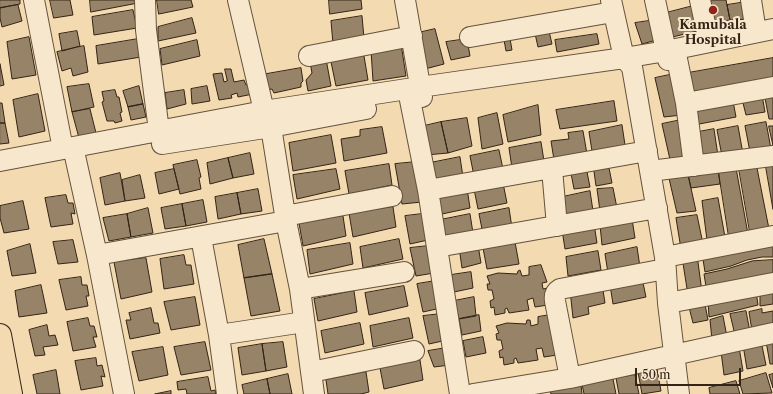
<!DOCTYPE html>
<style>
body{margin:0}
#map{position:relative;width:773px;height:394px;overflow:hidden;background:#f3dab1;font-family:"Libre Caslon Text",serif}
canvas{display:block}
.scale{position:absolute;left:635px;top:368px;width:106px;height:18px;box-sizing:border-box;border:2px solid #342416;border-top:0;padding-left:5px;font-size:12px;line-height:14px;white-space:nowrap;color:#342416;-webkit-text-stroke:3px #f7e7cc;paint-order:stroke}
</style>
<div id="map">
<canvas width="773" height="394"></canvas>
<div class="scale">50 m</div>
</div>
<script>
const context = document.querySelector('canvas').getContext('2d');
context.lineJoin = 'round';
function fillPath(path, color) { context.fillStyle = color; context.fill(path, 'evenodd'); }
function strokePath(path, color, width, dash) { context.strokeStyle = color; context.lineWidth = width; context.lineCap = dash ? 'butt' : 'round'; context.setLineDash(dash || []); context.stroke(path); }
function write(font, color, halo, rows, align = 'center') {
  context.font = font + ' "Libre Caslon Text",serif'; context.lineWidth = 4; context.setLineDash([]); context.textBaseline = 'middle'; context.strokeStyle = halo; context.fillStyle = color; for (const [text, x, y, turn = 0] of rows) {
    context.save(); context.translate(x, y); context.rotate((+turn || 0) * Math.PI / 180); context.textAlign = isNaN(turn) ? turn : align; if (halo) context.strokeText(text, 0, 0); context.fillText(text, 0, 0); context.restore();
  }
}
const building = new Path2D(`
 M0,0H20V4L0,8Z
 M50,0H70L73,15L54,18Z
 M90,0H137L138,3L91,12Z
 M157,0H191L193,7L159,14Z
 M329,0H361L362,9L330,14Z
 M708,0H726L730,20L714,24Z
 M746,2L749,19L730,20L727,5Z
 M18,5L22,21L2,27L0,18V8Z
 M697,5L702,30L668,38L662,14Z
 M133,10L137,28L94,35L92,17Z
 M362,16L364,38L333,44L331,21Z
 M192,18L196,33L158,41V27Z
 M655,20L660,39L642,44L635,23Z
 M548,27L552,44L538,47L534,29Z
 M435,29L444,64L425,69L418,33Z
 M77,31L80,46L62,51L59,34Z
 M509,33L512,50L506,51L503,34Z
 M597,34L599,44L557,52L555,40Z
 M29,37L36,75L12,79L7,42Z
 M138,39L141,57L98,64L96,46Z
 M467,39L470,56L451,60L446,42Z
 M197,40L200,56L162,65L160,49Z
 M401,44L406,76L373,81L371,50Z
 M84,46L88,72L73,76L71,68L62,71L57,52Z
 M363,50L368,80L336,86L330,57Z
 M773,58V78L690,93L688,73Z
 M326,59L331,86L308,91L306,80L312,73L310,62Z
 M0,64L4,85L0,86Z
 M301,68L303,81L301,83V87L274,93L272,89L267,90L261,75Z
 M225,69H231L234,82L244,80L246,85L250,84L253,94L238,97L237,93L231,95L232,98L219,100L213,74L222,73L224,82L227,81Z
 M674,74L682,115L664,117L655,78Z
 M89,84L94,107L72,112L67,87Z
 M139,86L143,104L128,107L123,91Z
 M207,86L210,101L192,104L191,89Z
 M115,90L117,97H119L122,112L120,113L122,121L115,123L114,121H107L102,102L104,101L102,92Z
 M184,90L186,104L167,109L165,93Z
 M773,91V119H769L764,93Z
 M38,94L45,131L19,137L13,100Z
 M762,95L765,112L746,115L742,99Z
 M614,101L617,121L560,129L556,110Z
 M733,101L736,117L694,125L690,108Z
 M0,103H2L5,123H0Z
 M143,104L146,117L131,120L128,107Z
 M538,105L541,135L508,142L503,115Z
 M90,109L96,133L79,138L72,112Z
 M497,113L503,144L482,149L478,118Z
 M467,118L472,146L448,153L441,122Z
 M681,120L689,161L671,164L662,124Z
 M441,122L448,153L426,155L420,127Z
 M766,122L771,149L750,152L745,126Z
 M0,123H5L9,143L0,144Z
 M622,125L625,145L592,151L589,132Z
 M738,126L743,154L722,156L717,130Z
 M769,126H773V145Z
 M382,127L387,153L344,161L341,139L360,136V130Z
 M714,129L718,156L698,159L693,133Z
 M583,131L587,154L554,160L551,141L569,139L568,133Z
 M331,135L336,163L293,171L289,143Z
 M541,142L544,161L512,168L509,148Z
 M499,150L503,169L474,176L470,156Z
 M250,153L254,174L233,178L228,158Z
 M460,157L463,177L434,183L430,163Z
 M228,158L233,178L210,184L207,163Z
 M197,160L201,177L199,178L201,189L180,194L173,165Z
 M765,161H773V209Z
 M416,162L422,202L402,204L395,164Z
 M608,163L612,183L596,186L593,164Z
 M738,163H756L769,229L750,232Z
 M389,164L392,185L349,194L345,171Z
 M586,167L590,187L574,189L570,168Z
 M718,167L736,168L748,234L729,237Z
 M718,167L720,184L691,188L687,170Z
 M174,169L179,189L159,194L155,173Z
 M336,169L340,189L297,199L293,175Z
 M687,170L696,211L677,213L668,174Z
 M120,173L125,201L105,205L100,178Z
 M140,175L145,198L125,201L122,180Z
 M503,183L507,203L478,209L474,189Z
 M467,188L470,208L442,214L437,194Z
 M613,188L617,208L600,211L597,189Z
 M258,189L262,211L241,214L237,193Z
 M590,191L593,211L561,217L558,198Z
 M237,193L241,214L218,219L215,197Z
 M66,195L68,203H73L75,214L71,213L73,224L51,227L45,198Z
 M718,198L725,237L707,240L702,201Z
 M203,200L207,222L186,226L182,204Z
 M23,201L29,229L4,233L0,218V206Z
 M182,204L186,226L165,229L161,208Z
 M393,207L396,227L353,237L349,213Z
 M148,208L153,233L131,237L127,214Z
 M509,208L512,228L483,234L479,214Z
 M127,214L131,237L109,241L103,218Z
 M422,214L428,240L410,244L405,216Z
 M470,214L473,233L445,240L440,220Z
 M697,215L703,244L681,249L676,218Z
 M343,216L346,236L303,246L299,223Z
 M632,219L635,238L602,245L600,225Z
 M594,224L597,243L565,249L562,230Z
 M264,239L272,274L244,278L238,245Z
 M399,239L403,259L363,268L360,247Z
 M773,239V257H762L747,260L731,266L705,272L702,253Z
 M73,240L78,262L58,264L53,242Z
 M515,242L519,264L487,269L483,248Z
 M350,243L353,264L310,274L307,250Z
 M30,244L36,273L12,276L7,251Z
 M478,245L481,263L462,268L459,247Z
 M428,246L434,273L416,276L410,248Z
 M637,247L640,267L608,273L605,254Z
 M598,251L601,270L568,276L566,257Z
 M184,255L186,265H191L194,284L164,289L160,259Z
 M697,255L702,292L688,295L682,257Z
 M146,258L152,292L121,299L114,262Z
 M773,260V280L707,293L704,274L727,269L752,261Z
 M541,265L547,282L542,283L543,289L548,288V305L535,307L533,298L527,300L529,310L509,313L507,308L505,309V313L495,315L494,307L491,308L490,301L494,299L492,290H488L487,284H490L487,276L498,273L517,274L518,271L520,270L522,276L529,275V267Z
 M471,272L473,288L454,292L451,275Z
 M272,274L280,311L251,316L244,278Z
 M81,277L82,285H87L89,296H86L88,306L66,310L59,280Z
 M642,278L646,297L613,304L610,285Z
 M435,281L441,308L423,312L417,284Z
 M602,284L605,303L588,307L589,314L573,318L570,290Z
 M41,285L47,313L19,317L15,291Z
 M404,286L408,306L369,315L365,293Z
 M773,286V304L760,306V289Z
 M354,291L357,312L318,321L314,299Z
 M756,291L758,305L709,317L708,300Z
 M195,297L200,325L171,330L164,302Z
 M474,297L476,316L459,319L454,301Z
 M704,299L708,320L693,323L688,303Z
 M151,308L154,323H158L160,333L130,339L126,320H131L129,313Z
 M762,309V313L773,311V328L752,331L749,312Z
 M746,311L750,332L735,335L730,314Z
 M441,314L447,340L429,344L423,316Z
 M479,315L481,331L462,335L459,319Z
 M550,315L557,355L544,357L542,348L536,349L538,360L518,363L516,358L514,359V363L504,365L503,357L500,358L499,351L503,349L501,340H497L496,334L499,333L496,326L507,323L526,324L527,320H530L531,326L538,324V317Z
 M723,316L727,337L712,340L710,320Z
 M88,318L90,326H94L97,337H93L96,347L73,351L67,322Z
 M409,318L413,338L373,347L370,326Z
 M360,323L364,344L325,353L321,331Z
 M47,325L49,336L55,335L58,345L43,347L45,355L35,356L29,330Z
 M483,337L486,353L466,357L463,341Z
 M773,339V364H770L766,341Z
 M761,341L766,365L747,369L743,345Z
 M205,342L211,370L181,375L174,347Z
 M283,342L287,367L266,371L262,344Z
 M262,344L266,371L242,375L238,348Z
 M163,347L168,375L139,381L132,352Z
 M739,347L743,371L724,375L721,351Z
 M446,348L450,365L434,367L428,351Z
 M96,358L97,366L102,365L105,377L101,376L103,386L81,390L75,361Z
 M420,360L423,380L384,389L380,368Z
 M657,369L661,391L642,394L638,372Z
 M56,370L60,394H37L33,375Z
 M366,372L369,392L361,394H328L326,380Z
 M766,373L772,393L743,394L739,381Z
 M288,374L292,394H270L267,379Z
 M773,374V388L769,375Z
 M635,375L639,394H619L616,378Z
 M208,377L211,391L215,390L216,394H187L186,389L178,390L177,382Z
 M267,379L270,394H244L242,385Z
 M613,379L616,394H584L582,384Z
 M736,381L740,394H710L709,388Z
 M581,385L582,394H551L550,390Z
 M171,391V394H155Z`);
fillPath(building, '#978367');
strokePath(building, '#342416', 1);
const minor = new Path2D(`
 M34,0L63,149
 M145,0L146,30L159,131
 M238,0L264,111L271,127L286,221L300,289L314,394
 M405,0L422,97
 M611,0L624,58L632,67L665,257L668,303L679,394
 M655,0L668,60
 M700,0L709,42
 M751,0L756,32
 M470,37L613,12
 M309,56L412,36
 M677,59L686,103L694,166
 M410,100L428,190L460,394
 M686,103L773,87
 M162,144L271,127L366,109
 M73,147L97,255L124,394
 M0,161L264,111L420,87L624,58L666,51L773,29
 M552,169L557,226
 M650,171L773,156
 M428,190L647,151
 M285,216L392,196
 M201,237L219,335L227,394
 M437,247L657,208
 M97,255L286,221
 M665,257L773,236
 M300,289L404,272
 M668,303L773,283
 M219,335L304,322
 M311,372L414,351
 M570,378L555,301C554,295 555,292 560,289L665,269
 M473,394L570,378L773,333`);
const major = new Path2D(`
 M0,335L11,394`);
strokePath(minor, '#64523d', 22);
strokePath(major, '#342416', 24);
strokePath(minor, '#f7e7cc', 20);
strokePath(major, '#f3dab1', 22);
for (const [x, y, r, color] of [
 [713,10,5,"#8f2418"]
]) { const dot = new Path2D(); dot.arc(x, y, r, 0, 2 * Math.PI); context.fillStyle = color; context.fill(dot); strokePath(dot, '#f7e7cc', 1.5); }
write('bold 13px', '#342416', '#f7e7cc', [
 ["Kamubala",713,25],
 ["Hospital",713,40]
]);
</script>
